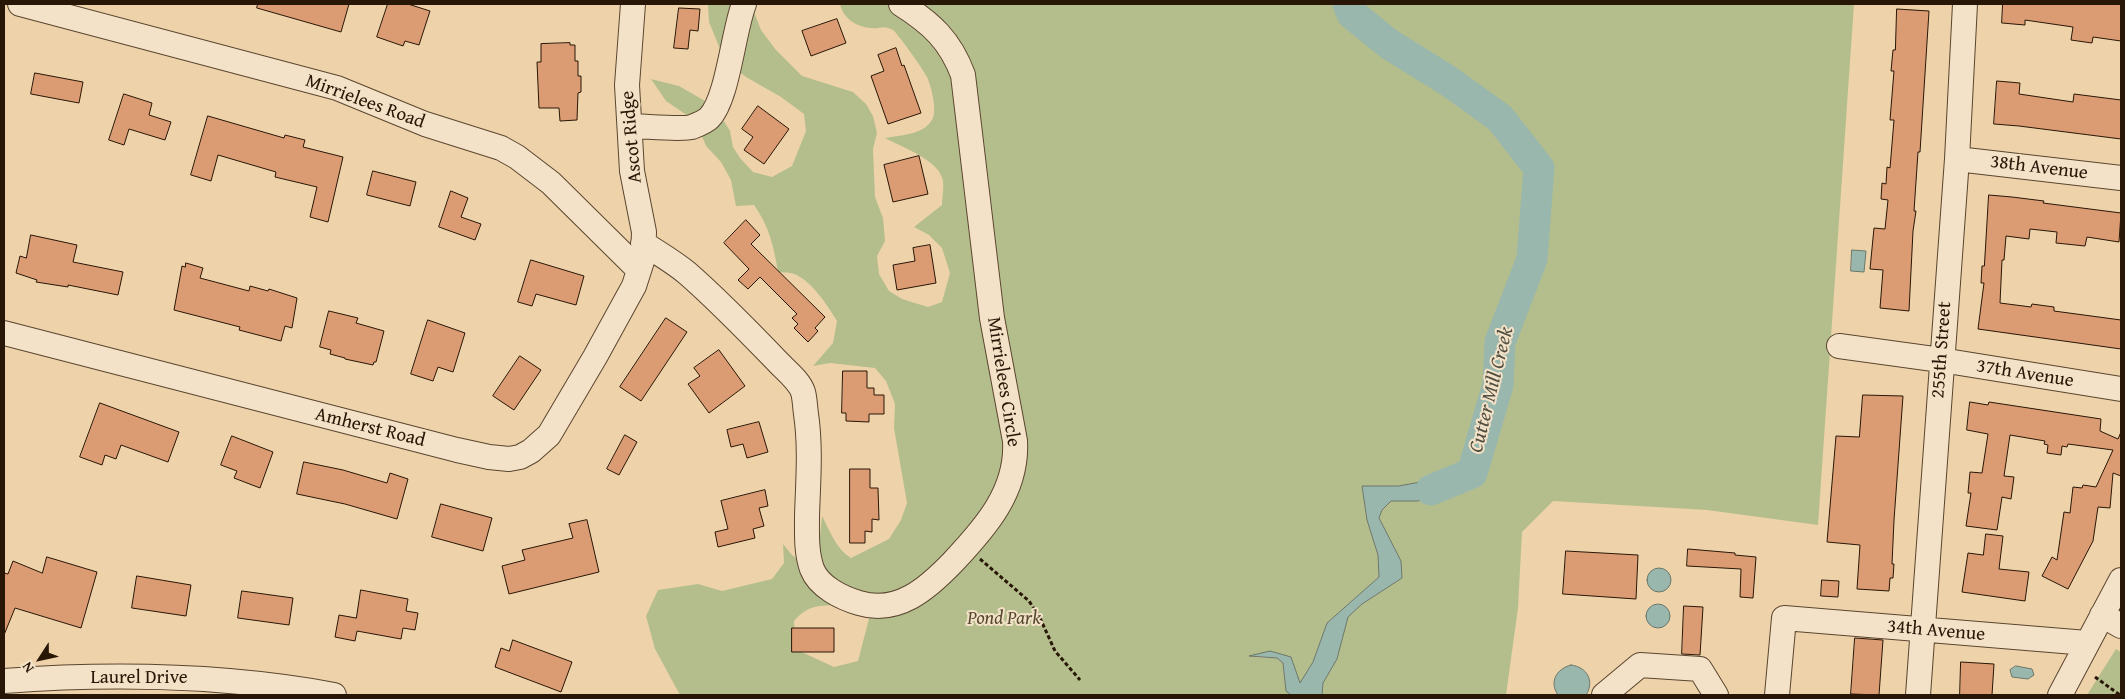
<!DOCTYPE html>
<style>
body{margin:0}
#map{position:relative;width:2125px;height:699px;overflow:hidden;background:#eed3aa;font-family:"Gentium Book Plus",serif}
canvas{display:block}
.frame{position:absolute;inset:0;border:5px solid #281606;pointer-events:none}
.north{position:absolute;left:15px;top:634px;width:50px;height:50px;-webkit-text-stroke:4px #f4e2c8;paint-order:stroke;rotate:235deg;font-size:14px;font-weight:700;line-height:20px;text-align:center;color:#281606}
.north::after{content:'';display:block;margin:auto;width:18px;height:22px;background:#281606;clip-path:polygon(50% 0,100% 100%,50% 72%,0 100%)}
</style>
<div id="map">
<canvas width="2125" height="699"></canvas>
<div class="frame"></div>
<div class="north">N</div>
</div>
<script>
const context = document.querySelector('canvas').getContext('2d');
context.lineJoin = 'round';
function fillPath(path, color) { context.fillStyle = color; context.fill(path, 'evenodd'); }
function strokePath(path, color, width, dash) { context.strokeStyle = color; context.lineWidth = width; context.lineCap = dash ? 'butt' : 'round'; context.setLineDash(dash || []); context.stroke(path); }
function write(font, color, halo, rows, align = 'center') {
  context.font = font + ' "Gentium Book Plus",serif'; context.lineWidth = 4; context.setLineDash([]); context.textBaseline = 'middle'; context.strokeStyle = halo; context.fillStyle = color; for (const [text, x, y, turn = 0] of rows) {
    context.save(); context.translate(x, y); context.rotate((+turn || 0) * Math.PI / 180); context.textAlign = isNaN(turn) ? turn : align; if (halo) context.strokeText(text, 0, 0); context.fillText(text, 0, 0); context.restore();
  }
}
fillPath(new Path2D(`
 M708,4H751L761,30L776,50L802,76L853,92L866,104L873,116L877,133L873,149L875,197L883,218L885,241L877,256L879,274L889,291L902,299L928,307L942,302L950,273L942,248L929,235L914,227L942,205C942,198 944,189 943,181C940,160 901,147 885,138C901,135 925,135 933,118C937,108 931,86 927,77C923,69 898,34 893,30C884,25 880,29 871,28C856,27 843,18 840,4H1854L1818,525L1707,510L1553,501L1522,532L1518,608L1506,695H1322L1323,683L1337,659L1348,616L1362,604L1402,578L1401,561L1379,518L1382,510L1391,501H1418L1469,473L1398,486L1362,487L1367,520L1378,555L1379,577L1327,623L1313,662L1300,684L1291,657H1252L1277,658L1283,663L1286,691L1291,695H680L655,649L646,616L658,590L698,584L722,591L772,579L784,563L783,544L792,555L799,560L819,546L822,516C830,531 836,549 851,558L889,539L901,520L907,503L894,428L895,404L886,381L875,368L830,363L813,366L833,343L837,321C828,306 811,280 794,274C790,272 783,273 778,272C774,247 769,226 754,205L736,206L731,180L721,162L706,146L699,129L691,118L666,101L651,79L679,86L705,101L722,118L730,131L733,147L740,158L753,172L772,177L792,166L806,131L804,114L781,97L746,77L725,61L709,22ZM841,604L872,607L858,661L834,667L795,649L794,621C810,603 819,607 841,604Z
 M2116,649L2121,652V695H2087Z`), '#b4be8c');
const water = new Path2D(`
 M1852,250L1866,251L1864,272L1851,271Z
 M1472,473L1418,501H1391L1382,510L1379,518L1401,561L1402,578L1362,604L1348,617L1337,659L1323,683L1322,695H1291L1286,691L1283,663L1277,658L1249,656L1270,651L1291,657L1300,683L1313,662L1327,623L1379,577L1378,555L1367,520L1362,486H1398Z
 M1647 580a12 12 0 1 1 24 0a12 12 0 1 1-24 0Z
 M1646 616a12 12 0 1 1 24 0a12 12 0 1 1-24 0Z
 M1571,665C1587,667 1595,681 1586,695H1558C1549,682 1556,669 1571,665Z
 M2016,666L2032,669L2034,675L2028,679L2012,677L2010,670Z`);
fillPath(water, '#99b7ad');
strokePath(water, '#6c776a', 1);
strokePath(new Path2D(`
 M1348,4L1352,14L1389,44L1447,80L1500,118L1539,168L1532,259L1500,342L1498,385L1472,473L1431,490`), '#99b7ad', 31);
const building = new Path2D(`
 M258,4H349L341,32L257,8Z
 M388,4H408L430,11L419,45L405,41L403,46L377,37Z
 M2003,4H2121V41L2093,37L2092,43L2071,40L2073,27L2025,20V25L2002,23Z
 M679,8L700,9L698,31L690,30L688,49L674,48Z
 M1897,9L1929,11L1920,152H1918L1914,211H1916L1913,231L1909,311L1880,308L1883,270L1870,269L1874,228L1885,229L1888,200L1881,199L1882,183L1886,184L1887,167L1890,168L1894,120H1890L1894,71H1891L1893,50H1895Z
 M837,19L846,43L811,56L802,31Z
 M570,43V45H575V61H578V76H581V92L578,93L577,120L560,121L559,108H539L537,62H541V44Z
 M896,48L902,66L904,65L921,113L888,124L871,76L884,71L878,55Z
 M35,73L83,82L79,103L31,94Z
 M1997,81L2020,83L2019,94L2073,102L2074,94L2121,100V139L2019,126L1994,124Z
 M124,94L152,103L149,115L171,122L165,140L129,129L124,145L109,140Z
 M758,106L789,129L764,164L744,150L753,137L742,129Z
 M208,116L284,138L285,135L305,140L303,147L343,157L328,222L310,217L317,187L275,177L276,172L218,155L211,181L191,175Z
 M919,156L928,194L893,202L884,165Z
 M373,171L416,182L410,206L367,195Z
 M451,191L468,198L461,217L481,224L475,240L439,227Z
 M1989,195L2012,197L2044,201L2043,203L2121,213L2119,242L2087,237L2085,246L2056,243L2057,232L2030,229L2029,239L2006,236L2004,260H2002L2000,303L2031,307L2032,304L2054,307V311L2121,320V349L1978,329L1984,283H1981L1982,266H1984Z
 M746,220L760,235L751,244L825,317L815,328L818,331L808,342L794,328L798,324L792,318L797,314L760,277L748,289L738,280L749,269L724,243Z
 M31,235L77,245L73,262L123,272L118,295L68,285V287L36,282L37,280L16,273L20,256L26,258Z
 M930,245L936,283L897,290L893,265L915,261L913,248Z
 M531,260L584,276L576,305L536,294L532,306L518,302Z
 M186,263L203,268L200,278L249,291L250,286L268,291L269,289L297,298L292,328L285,326L281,341L239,330L240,327L174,310L182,266L185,267Z
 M329,311L358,318L356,323L384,331L376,362H374L373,365L345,359V358L330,354L331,350L320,347Z
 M666,318L687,332L641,401L620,387Z
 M428,320L465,333L453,372L438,367L433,381L411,374Z
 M719,350L745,386L709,413L688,384L700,376L694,368Z
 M520,356L541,370L514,410L493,396Z
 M843,371H867V388H874V395H884V414H869V422L846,421V413H842Z
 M1863,395L1903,396L1894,520L1892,564H1894L1893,578H1890L1889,591L1857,589L1860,545L1827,542L1836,436L1859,437Z
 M1970,402L1988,405L1989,402L2101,419L2100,431L2118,439L2121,432V476L2113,473L2110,508L2098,507L2093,541L2068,589L2042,576L2052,557L2057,560L2064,512L2070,513L2073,487L2082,488L2083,485L2096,487L2113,450L2068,444L2067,447L2062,446L2061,455L2047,453L2048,445L2044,444L2045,441L2010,435L2004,476L2014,477L2011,499L2002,497L1997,530L1966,526L1971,493H1968L1970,472L1982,473L1988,434L1967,430Z
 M100,403L179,432L168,462L121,445L116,459L105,455L102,465L80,457Z
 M759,422L768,452L747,458L743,444L731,447L727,430Z
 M625,435L637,442L619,475L607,469Z
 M232,436L273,452L260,488L234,478L237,471L221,465Z
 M304,462L343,470L387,483L390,473L408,479L397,519L345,504L297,494Z
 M850,469H870V488H878L879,520L872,519V532L865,531V543H850Z
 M765,490L768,506L759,508L764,526L753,529L755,538L718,547L715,532L728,529L721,501Z
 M441,504L492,518L483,551L432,537Z
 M587,520L599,572L509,594L502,566L525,560L522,550L573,538L569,524Z
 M1986,534L2003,536L1999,569L2029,572L2025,601L1962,592L1968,553L1983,555Z
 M1688,549L1735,553V555L1756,557L1753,598L1740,597L1741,569L1687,566Z
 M1566,551L1638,555L1636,599L1563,594Z
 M47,557L97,572L81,628L15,608L4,635V573L8,574L13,561L42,573Z
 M137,576L191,585L186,616L132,608Z
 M1822,580L1839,581L1838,597L1821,596Z
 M361,590L408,599L406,611L418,613L415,630L403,628L401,639L357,631L355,641L335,637L339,615L356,618Z
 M242,591L293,598L289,625L238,618Z
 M1684,606L1703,607L1700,655L1682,654Z
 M792,628H834V652H792Z
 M1855,638L1883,640L1879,695L1851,694Z
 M513,640L572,662L561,692L495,667L501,648L509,651Z
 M1961,662L1994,664L1992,695H1960Z`);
fillPath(building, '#db9b73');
strokePath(building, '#281606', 1);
const minor = new Path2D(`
 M20,4L337,88L425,124L501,148L517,157L551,183L639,270
 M630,126C644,126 681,130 692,127C697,125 706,121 709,118C728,99 733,32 744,4
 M1957,159L2121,178
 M643,243C658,253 674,262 687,273C718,300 748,331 776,360C785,370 799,380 803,392C805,399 805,408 806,414C811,448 808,483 807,516C807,534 806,552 812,569C819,587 842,598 859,603C898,615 928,588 953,562C985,528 1018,491 1015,441L992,318L963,75C950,40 931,23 901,4
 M4,333L457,450L489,457L509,459L520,457L531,451L549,435L595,357L634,286L643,258L644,232L632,171L627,85L633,4
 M1839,346L1941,360L2121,389
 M2102,615L2121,626
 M4,681C113,673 226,675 334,695
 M1604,695L1640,665L1700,669L1716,695
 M1777,695L1784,618L2087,643
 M1918,695L1957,159L1965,4
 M2060,695L2121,580`);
strokePath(minor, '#5a452f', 26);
strokePath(new Path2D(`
 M980,559L1029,601L1040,618L1055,651L1080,680
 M2095,677L2120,695`), '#281606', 3, [4, 2.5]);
strokePath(minor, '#f4e2c8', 24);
write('19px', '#281606', '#f4e2c8', [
 ["Mirrielees Road",365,102,20],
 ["Ascot Ridge",632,137,-95],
 ["38th Avenue",2039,168,7],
 ["255th Street",1942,350,-86],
 ["37th Avenue",2025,374,9],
 ["Mirrielees Circle",1003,382,81],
 ["Amherst Road",370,428,14],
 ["34th Avenue",1936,631,5],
 ["Laurel Drive",139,678]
]);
write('italic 19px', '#52482e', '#f4e2c8', [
 ["Pond Park",1004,619]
]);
write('italic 20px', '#504e40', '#f4e2c8', [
 ["Cutter Mill Creek",1492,390,-76]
]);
</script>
